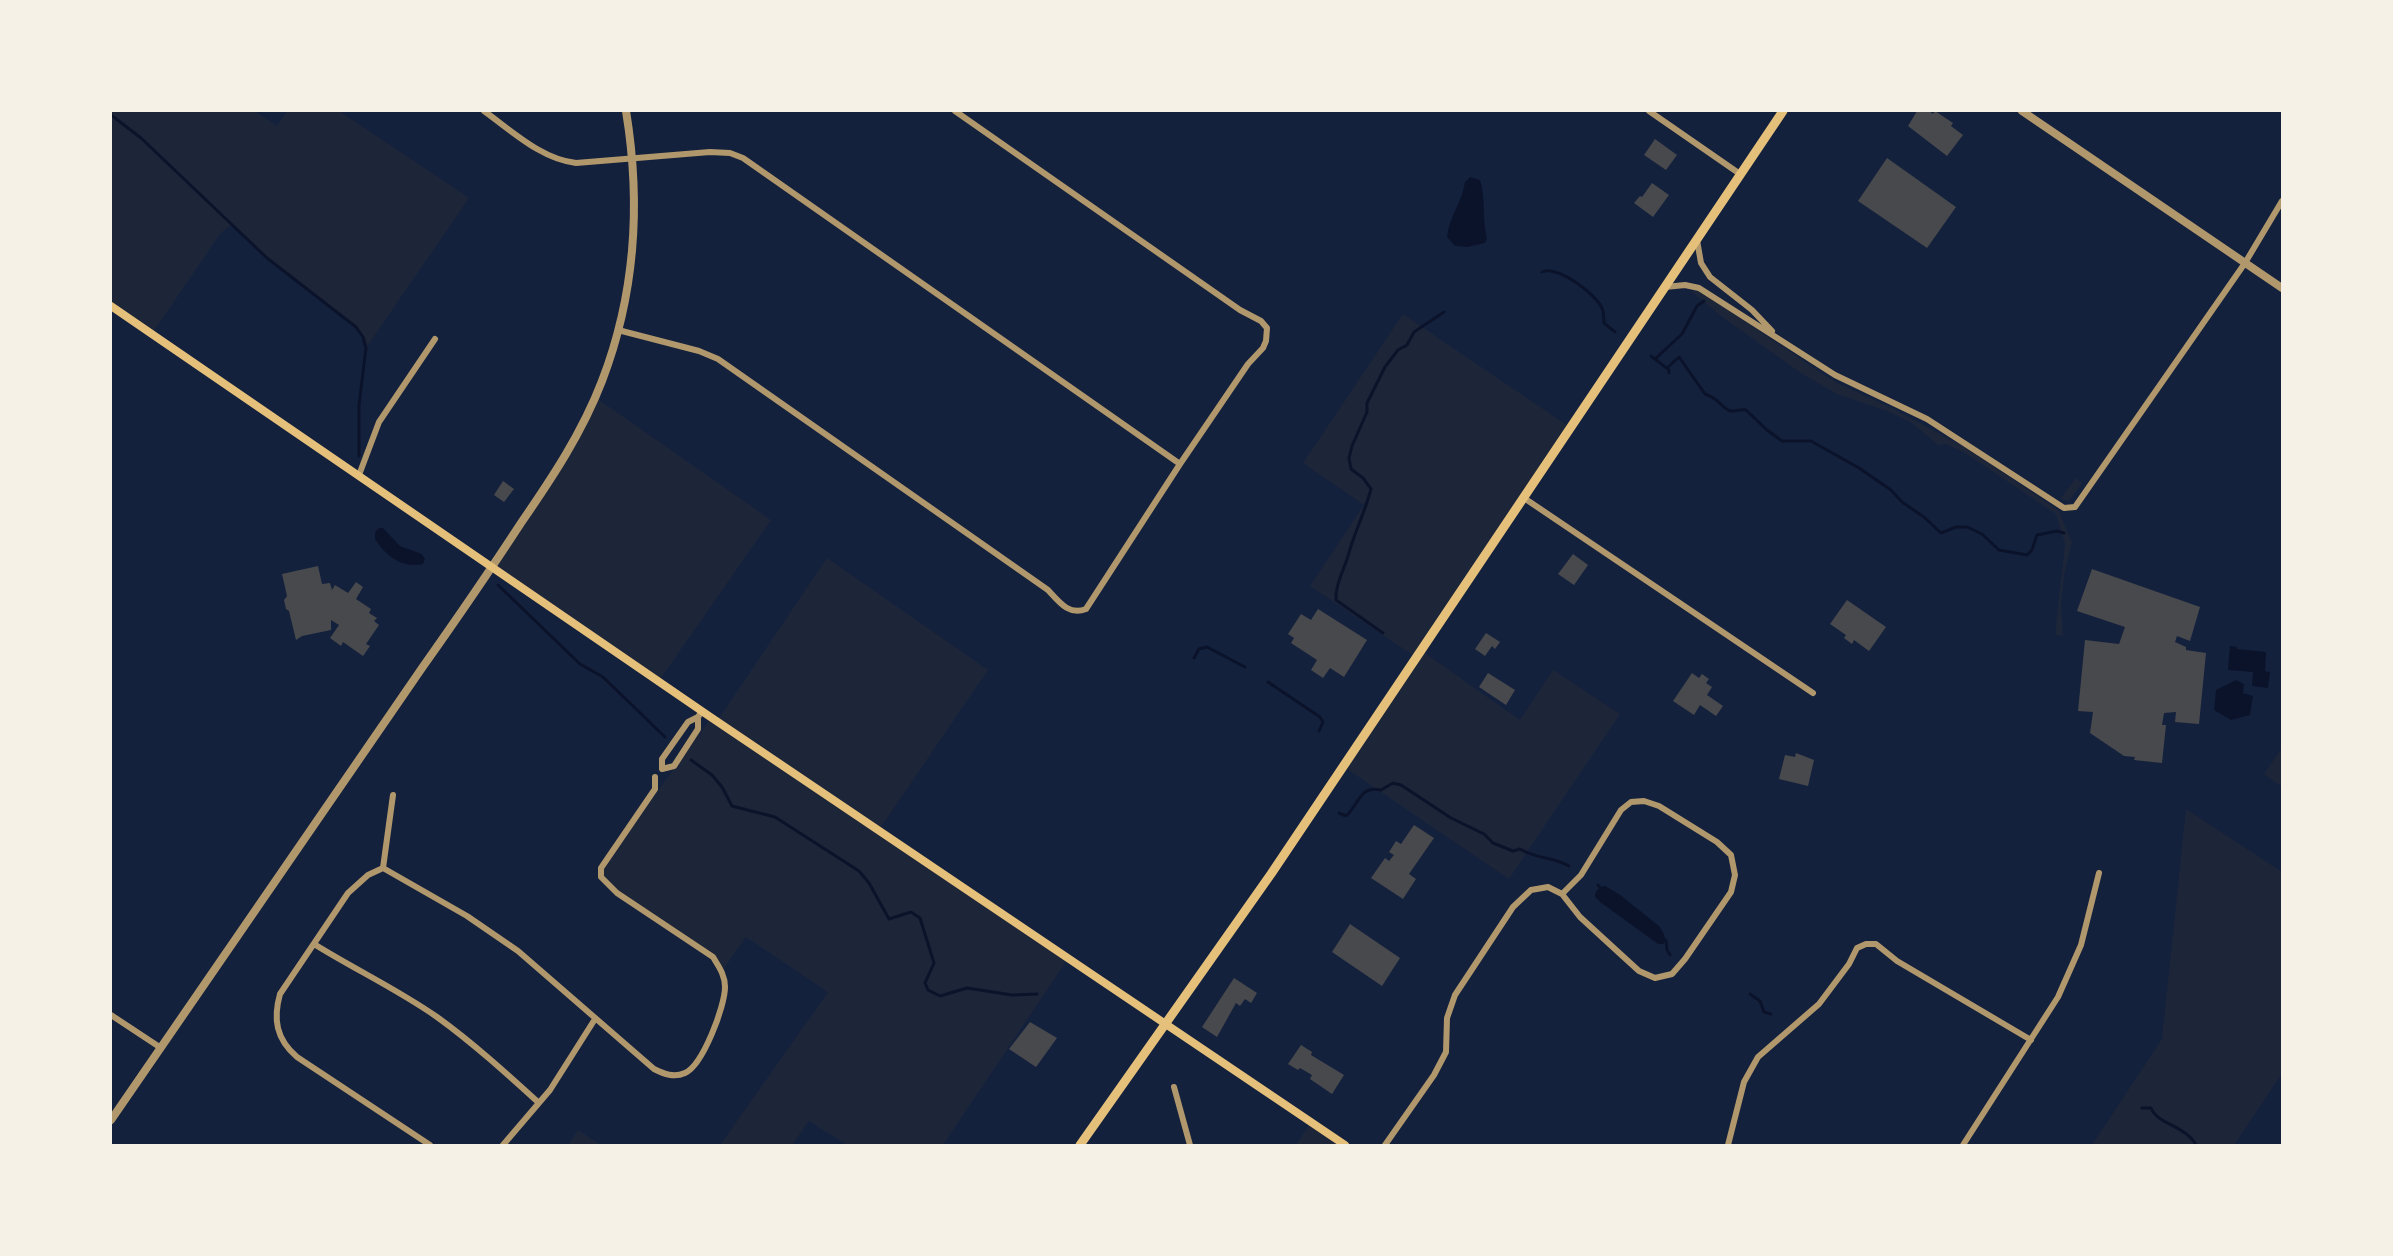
<!DOCTYPE html>
<style>
body{margin:0}
#map{position:relative;width:2393px;height:1256px;overflow:hidden;background:#14213d;font-family:Mulish,sans-serif}
canvas{display:block}
.frame{position:absolute;inset:0;border:112px solid #f6f1e7;pointer-events:none}
</style>
<div id="map">
<canvas width="2393" height="1256"></canvas>
<div class="frame"></div>
</div>
<script>
const context = document.querySelector('canvas').getContext('2d');
context.lineJoin = 'round';
function fillPath(path, color) { context.fillStyle = color; context.fill(path, 'evenodd'); }
function strokePath(path, color, width, dash) { context.strokeStyle = color; context.lineWidth = width; context.lineCap = dash ? 'butt' : 'round'; context.setLineDash(dash || []); context.stroke(path); }
fillPath(new Path2D(`
 M111,111H254L277,126L287,111H339L469,198L366,348L363,337L356,327L267,258L232,224L220,234L152,334L111,306Z
 M1691,291H1700L1835,382L1892,408L1966,448L2058,510L2072,542L2064,575L2061,603L2063,636L2055,635L2065,544L2056,514L1965,453L1946,444L1938,445L1912,423L1890,412L1837,394L1801,373L1721,316Z
 M1403,314L1571,428L1422,651L1520,720L1553,670L1620,714L1509,879L1344,767L1417,658L1310,586L1364,505L1303,463Z
 M595,397L771,520L659,681L493,566L551,479Z
 M2076,478L2082,483L2069,501L2060,499Z
 M827,558L988,670L879,830L1069,957L943,1145H847L809,1121L792,1145H720L828,992L746,937L722,971L713,957L606,884L601,868L712,717L717,721Z
 M2282,748V787L2264,774Z
 M2186,809L2282,872V1073L2234,1145H2092L2162,1039Z
 M1311,1122L1345,1145H1296Z
 M578,1130L601,1145H568Z`), '#1d2539');
fillPath(new Path2D(`
 M1470,177L1480,180C1486,198 1482,219 1487,239L1485,243L1467,247L1455,246L1447,237C1449,217 1462,202 1465,182Z
 M379,528H383L400,546L422,554L425,559L423,564C402,569 385,555 375,539V532Z
 M2230,646L2237,647V649L2266,652L2265,671L2270,672L2268,688L2252,686L2253,672L2228,670Z
 M2236,680L2244,684L2243,693L2253,696L2250,715L2231,720L2214,710L2216,690Z
 M1605,886L1619,894L1659,926C1663,932 1667,937 1664,944H1658L1600,902L1595,897C1595,890 1599,887 1605,886Z`), '#0b132b');
strokePath(new Path2D(`
 M111,115L141,138L267,258L356,327L363,337L366,348L359,405V456
 M1542,272C1557,265 1595,293 1602,308C1604,313 1604,318 1604,323L1615,332
 M1651,356L1669,370V373
 M1655,359L1682,334L1697,306L1704,301
 M1667,368L1679,357L1705,394C1719,398 1722,409 1731,411C1735,411 1742,409 1746,410L1767,430L1782,441H1811L1859,468L1891,490L1902,502L1924,517L1941,533L1956,527H1967L1982,534L1999,550L2027,555L2032,550L2037,535L2057,531L2064,533
 M498,585L580,664L603,677L665,737
 M1383,633L1336,600C1335,585 1344,570 1348,556C1354,533 1365,512 1371,489L1363,478L1351,469L1349,458L1352,446L1367,412V403L1385,367L1398,350L1407,345L1414,332L1444,312
 M1194,658L1199,649L1207,647L1245,667
 M1268,682L1320,717L1323,722L1319,731
 M691,760L712,775L722,787L732,806L775,817L859,871L869,883L889,919L911,912L920,918L934,963L925,983L928,990L940,996L967,988L1012,995L1037,994
 M1339,813L1346,816C1359,804 1360,785 1381,790L1393,783L1401,785L1451,818L1484,834L1493,843L1513,851L1520,849C1536,859 1554,857 1569,866
 M1598,885L1600,887
 M1666,940L1667,950L1670,955
 M1750,994L1760,1001L1764,1012L1771,1014
 M2142,1108H2151C2158,1125 2185,1125 2196,1145`), '#0b132b', 3);
fillPath(new Path2D(`
 M1917,111H1929L1933,114L1935,111L1953,123L1951,126L1963,135L1947,156L1908,126Z
 M1655,139L1677,155L1666,170L1644,155Z
 M1887,158L1956,207L1927,248L1858,201Z
 M1652,183L1669,195L1653,217L1634,203L1640,196L1642,197Z
 M503,481L514,489L504,502L494,495Z
 M1573,554L1588,565L1574,585L1558,574Z
 M318,566L322,584L330,583L332,590L335,585L348,593L356,582L363,587L356,599L371,609L369,613L377,618L374,621L379,625L366,644L370,646L363,656L343,642L341,646L330,638L339,625L331,620V630L302,636L296,640L289,611L286,609L284,600L287,596L282,574Z
 M2092,569L2200,607L2190,641L2177,636L2175,642L2186,647V650L2206,653L2199,724L2175,722L2176,712L2164,713L2162,725H2166L2162,763L2134,760L2135,757L2124,756L2090,733L2093,712L2078,711L2085,640L2119,644L2125,627L2077,611Z
 M1847,600L1886,627L1869,651L1854,640L1852,644L1844,638L1846,635L1830,624Z
 M1318,609L1367,640L1344,677L1330,668L1323,678L1311,670L1317,660L1291,643L1294,638L1288,634L1301,614L1311,620Z
 M1486,633L1500,642L1495,649L1492,646L1485,656L1475,649Z
 M1488,673L1515,690L1506,705L1479,687Z
 M1692,673L1699,678L1702,674L1709,679L1706,683L1712,687L1707,695L1723,706L1716,716L1700,705L1694,715L1673,701Z
 M1796,753L1814,760L1808,786L1779,779L1785,755L1795,757Z
 M1414,825L1434,838L1409,874L1416,879L1403,899L1371,878L1385,858L1389,861L1394,855L1389,852L1396,841L1401,844Z
 M1350,924L1400,958L1382,986L1332,952Z
 M1234,978L1257,993L1251,1003L1245,999L1240,1006L1236,1003L1217,1037L1202,1027Z
 M1030,1022L1057,1038L1036,1067L1009,1049Z
 M1301,1045L1312,1052L1311,1055L1344,1075L1332,1094L1310,1079L1312,1075L1300,1068L1298,1070L1288,1064Z`), '#48494c');
strokePath(new Path2D(`
 M484,111C512,131 541,159 576,163L710,152L730,153L743,158L1180,464
 M1649,111L1740,174
 M1697,240L1701,263L1710,277L1752,310L1772,331
 M1665,287L1685,285L1699,288L1835,375L1927,419L2064,508L2075,507L2245,263L2282,201
 M618,330L699,351L718,359L1048,590C1059,602 1069,616 1086,609L1180,464L1248,364L1263,348L1266,341L1267,328L1261,321L1240,310L955,111
 M359,475L379,422L435,339
 M1524,498L1813,693
 M698,717V729L674,766L662,769V759L688,722L698,717L702,711
 M393,795L383,868L368,875L348,893L280,994C273,1019 276,1039 297,1057L430,1145
 M383,868L467,916L518,951L654,1069C664,1074 674,1078 685,1073C703,1065 725,1006 725,987C725,975 719,967 713,957L617,893L601,877V868L655,789V777
 M314,944C354,969 397,989 437,1017C473,1043 506,1073 539,1103
 M111,1015L161,1048
 M1174,1087L1190,1145
 M503,1145L550,1090L595,1019
 M1385,1145L1434,1075L1446,1052L1447,1018L1455,995L1513,907L1531,890L1548,887L1562,894L1580,917L1616,950L1639,971L1655,978L1672,974L1685,959L1731,892L1735,875L1731,855L1717,842L1659,806L1644,801L1631,802L1621,810L1581,875L1562,894
 M1728,1145L1744,1082L1758,1057L1819,1004L1849,964L1857,948L1866,944H1876L1897,961L2031,1040
 M1963,1145L2058,997L2081,945L2099,873`), '#b1986c', 6);
strokePath(new Path2D(`
 M2022,111L2282,288
 M111,1120C215,969 318,819 422,668C456,620 489,572 521,523C552,478 582,433 602,381C635,295 641,202 626,111`), '#b1986c', 8);
strokePath(new Path2D(`
 M111,306L709,716L1345,1145`), '#e5c07b', 8);
strokePath(new Path2D(`
 M1080,1145L1271,874L1783,111`), '#e5c07b', 9);
</script>
